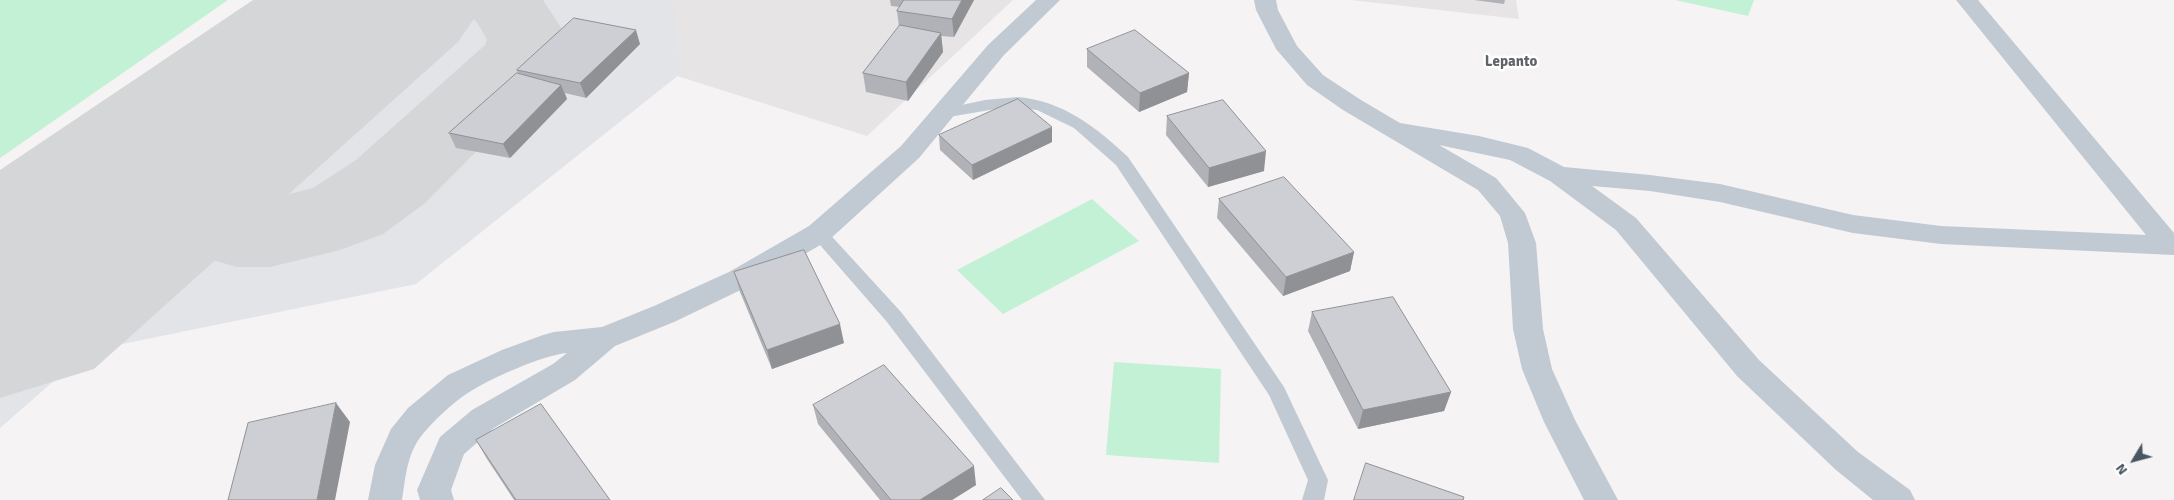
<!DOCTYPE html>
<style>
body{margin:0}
#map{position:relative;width:2174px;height:500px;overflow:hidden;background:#f5f3f3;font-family:Signika,sans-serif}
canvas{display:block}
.north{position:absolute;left:2109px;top:435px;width:50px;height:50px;-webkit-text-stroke:4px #fff;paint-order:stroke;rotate:233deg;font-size:14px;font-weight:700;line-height:20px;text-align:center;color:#4a5661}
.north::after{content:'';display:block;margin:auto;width:18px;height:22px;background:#4a5661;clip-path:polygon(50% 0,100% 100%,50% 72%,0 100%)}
</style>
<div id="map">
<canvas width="2174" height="500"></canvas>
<div class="north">N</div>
</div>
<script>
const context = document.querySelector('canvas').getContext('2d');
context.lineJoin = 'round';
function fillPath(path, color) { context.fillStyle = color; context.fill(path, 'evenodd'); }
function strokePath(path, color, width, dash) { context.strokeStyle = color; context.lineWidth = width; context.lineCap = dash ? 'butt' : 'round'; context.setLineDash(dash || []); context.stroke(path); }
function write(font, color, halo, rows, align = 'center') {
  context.font = font + ' Signika,sans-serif'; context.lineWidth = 5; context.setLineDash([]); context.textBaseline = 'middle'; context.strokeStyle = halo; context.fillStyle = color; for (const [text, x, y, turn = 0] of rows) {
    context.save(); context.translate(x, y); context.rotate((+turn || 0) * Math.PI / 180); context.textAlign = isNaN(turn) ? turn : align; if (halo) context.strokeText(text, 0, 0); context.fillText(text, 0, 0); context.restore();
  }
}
fillPath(new Path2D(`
 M670,0H1013L867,136L677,76Z
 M1351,0H1516L1519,19Z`), '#e6e4e5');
fillPath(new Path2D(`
 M264,0H673L680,74L416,284L88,351L0,428V186Z`), '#e2e4e7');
fillPath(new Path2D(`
 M0,0H228L0,158Z
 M1675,0H1754L1748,16Z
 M1092,199L1139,241L1003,314L957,270Z
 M1114,362L1221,369L1219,463L1106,455Z`), '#c3f1d5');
fillPath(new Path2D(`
 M460,0H543L569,40L566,55L554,73L424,204L383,234L340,250L270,267H237L202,257L177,246L164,229L149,206L143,189L152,148L165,127L198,119L231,127L244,148L239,189L248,199H270L313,188L356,160L485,45L487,40L480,27Z`), '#d5d6d8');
fillPath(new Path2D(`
 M253,0H487L458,42L94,369L0,398V170Z`), '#d5d6d8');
fillPath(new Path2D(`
 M1018,97C1063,101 1096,127 1128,157L1284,387L1328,480L1324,500H1302L1308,480L1269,395L1116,165L1074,128L1037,110L1007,107L943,118L938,116L935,113L938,110L985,100Z
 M819,227L825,229L901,312L1045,500H1022L887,322L813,237L810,233L813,229Z`), '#c1cad2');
fillPath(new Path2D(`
 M1036,0H1060L1004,55L919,158L829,240L749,286L674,322L615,346L575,380L494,428L464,454L451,490L454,500H420L417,490L440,437L472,410L553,364L567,353C543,355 492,378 471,391C455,400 424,429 416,444C406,461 405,482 402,500H368L375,465L391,429L408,408L448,375L502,350L543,335L554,332L602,327L654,306L729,272L809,226L901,146L988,45Z
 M1254,0H1276L1278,10L1297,46L1323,75L1361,100L1400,123L1479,136L1528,148L1564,167L1650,175L1720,184L1853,215L1941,226L2146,235L1956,0H1978L2174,233V255L1941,244L1853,233L1720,202L1650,191L1592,186L1636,218L1759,360L1858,452L1910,490L1915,500H1873L1836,470L1737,376L1616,230L1550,181L1510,160L1439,145L1496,178L1525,213L1536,243L1543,329L1552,369L1575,420L1618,500H1584L1544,422L1522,369L1513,329L1508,243L1500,216L1478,190L1343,110L1307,85L1276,49L1256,10Z`), '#c1cad2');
fillPath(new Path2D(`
 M890,0H974L954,37L941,36L943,52L908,101L866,92L863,73L899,27L897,11L900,7L891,6Z
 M1474,0H1505L1504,4Z
 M640,44L586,98L565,93L567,99L510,158L456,148L449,133L518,74L517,70Z
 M1087,49L1189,73L1187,92L1139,112L1087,67Z
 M1167,116L1264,171L1208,187L1166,135Z
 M939,135L1052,142L973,180L940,150Z
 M1219,199L1354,252L1350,271L1283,296L1217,218Z
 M734,272L844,343L772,369L740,292Z
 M1312,312L1451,392L1444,411L1358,429L1308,331Z
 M813,405L976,485L952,500H880L818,424Z
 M476,440L610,500H514L487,459Z`), '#b0b2b7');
fillPath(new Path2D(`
 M962,0H974L954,37L952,19Z
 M636,30L640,44L586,98L580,83Z
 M941,33L943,52L908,101L906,82Z
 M1189,73L1187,92L1139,112L1140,93Z
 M561,85L567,99L510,158L503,144Z
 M1052,127V142L973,180L972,165Z
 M1266,151L1264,171L1208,187L1209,168Z
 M1354,252L1350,271L1283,296L1286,277Z
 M840,324L844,343L772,369L767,350Z
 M1451,392L1444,411L1358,429L1363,410Z
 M336,403L350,422L335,500H317Z
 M974,466L976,485L952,500H920Z`), '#909195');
const building = new Path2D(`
 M904,0H962L952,19L897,11Z
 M574,18L636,30L580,83L517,70Z
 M900,25L941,33L906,82L863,73Z
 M1135,30L1189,73L1140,93L1087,49Z
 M517,73L561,85L503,144L449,133Z
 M1018,99L1052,127L972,165L939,135Z
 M1223,100L1266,151L1209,168L1167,116Z
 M1284,177L1354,252L1286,277L1219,199Z
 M804,250L840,324L767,350L734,272Z
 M1393,297L1451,392L1363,410L1312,312Z
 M884,365L974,466L920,500H891L813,405Z
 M336,403L317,500H228L248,423Z
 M541,404L610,500H516L476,440Z
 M1366,463L1464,497L1463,500H1354Z
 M1001,488L1013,500H983Z`);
fillPath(building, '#cdcfd5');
strokePath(building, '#909195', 1);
write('bold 15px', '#5f6368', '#fff', [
 ["Lepanto",1511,62]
]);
</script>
